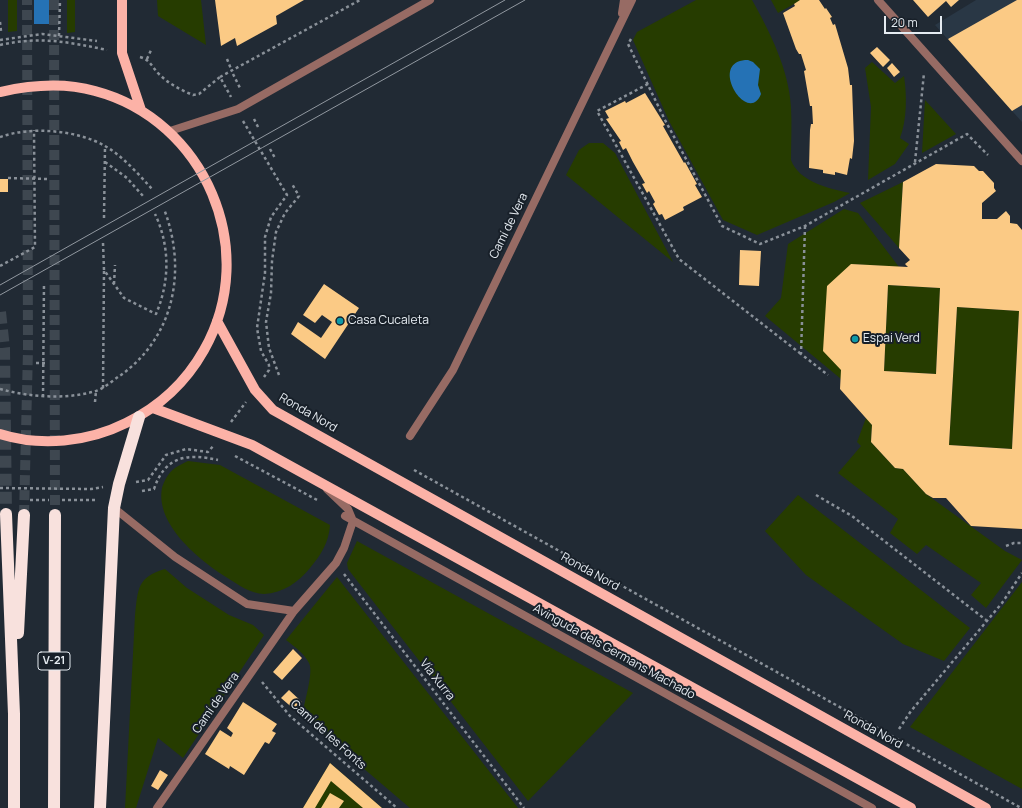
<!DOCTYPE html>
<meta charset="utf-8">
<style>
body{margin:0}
#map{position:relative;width:1022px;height:808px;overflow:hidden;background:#212a34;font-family:Manrope,sans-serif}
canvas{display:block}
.scale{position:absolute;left:884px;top:16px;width:58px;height:18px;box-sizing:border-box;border:2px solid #e5ebf1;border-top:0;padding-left:5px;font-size:12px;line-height:14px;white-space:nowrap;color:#e5ebf1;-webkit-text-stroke:3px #182029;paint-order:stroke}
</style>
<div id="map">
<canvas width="1022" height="808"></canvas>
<div class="scale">20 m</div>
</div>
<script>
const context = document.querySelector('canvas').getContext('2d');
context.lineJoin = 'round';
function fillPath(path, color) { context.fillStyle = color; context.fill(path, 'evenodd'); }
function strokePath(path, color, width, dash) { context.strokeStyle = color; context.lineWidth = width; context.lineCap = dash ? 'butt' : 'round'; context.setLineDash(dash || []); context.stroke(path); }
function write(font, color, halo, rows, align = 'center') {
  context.font = font + ' Manrope,sans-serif'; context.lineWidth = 4; context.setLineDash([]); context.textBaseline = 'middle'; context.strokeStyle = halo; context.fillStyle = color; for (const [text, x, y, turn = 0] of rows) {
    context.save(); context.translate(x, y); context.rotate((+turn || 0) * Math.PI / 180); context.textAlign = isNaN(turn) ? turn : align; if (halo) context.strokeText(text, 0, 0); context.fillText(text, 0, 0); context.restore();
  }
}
fillPath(new Path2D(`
 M976,0H1022V122L935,25Z`), '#293745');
fillPath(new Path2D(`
 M8,0H17V31L8,32Z
 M67,0H75V32L67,33Z
 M157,0H201L206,45L158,16Z
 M696,0H752C770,32 789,70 791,107C792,124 791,142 791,160C799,182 830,189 850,193L834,202L757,235L723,220L669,121L633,40L637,32Z
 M771,0H801L778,13Z
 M872,62L895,83L904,76C907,95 907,120 900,138L909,144L895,164L868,180L871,107L865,68Z
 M925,100L956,134L922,153Z
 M589,143H603L615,153L673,262L566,175L579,150Z
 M903,182L899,248L860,203Z
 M844,209L858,213L899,267L851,264L841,379L765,316L781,298L788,244Z
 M888,285L940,288L936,374L884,371Z
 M957,307L1019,311L1012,449L949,445Z
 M866,418L872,425L871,442L895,468L903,469L926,494L1005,551L1022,560L986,608L971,595L981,583L926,545L917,554L890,533L898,519L838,473L861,446L857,442Z
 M188,461L220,465L330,525C329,542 321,555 310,568C299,582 283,593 264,594C251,594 237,584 226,577C199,560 155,524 162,488C164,481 168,473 175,468C179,465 184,463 188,461Z
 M798,495L970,628L944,661L903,644L806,575L765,531Z
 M357,541L633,693L528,801L348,569L347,563Z
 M165,569L187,588L229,615L253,625L264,635L183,758L158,738L136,808H125L135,615C138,589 137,577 165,569Z
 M337,577L518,808H410L322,733L303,713C304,702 314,672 309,663C304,653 295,647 286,640Z
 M1022,582V789L910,727Z
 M330,763L382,808H303Z`), '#263c00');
fillPath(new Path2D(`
 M34,0H49V24H34Z
 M748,60L753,62L760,69L758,85L761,94C748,127 706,60 748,60Z`), '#2572b5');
fillPath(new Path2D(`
 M215,0H304L276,16L277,24L237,46L235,38L221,46Z
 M800,0H819L825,9L826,8L832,17L830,18L833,25L835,24L848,68L850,85H852L854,141L852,159L850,158L847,175L835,172V175L823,173V170L809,168L810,130L811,124H813L812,106H810L805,77L804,71L806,70L801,54H799L796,49L783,13L795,6L794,4Z
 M913,0H959L951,7L946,1L928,17Z
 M1017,0H1022V105L1012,111L948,39Z
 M877,47L890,60L883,67L870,53Z
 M892,63L900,72L894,77L887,68Z
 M645,93L665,125L663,126L684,163L685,162L697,184L695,185L702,197L683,207L684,210L665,220L662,214L659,215L653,204L655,202L649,191L647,193L642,184L645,183L633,162L626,148L623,150L619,142L621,141L606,119L609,118L605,111L625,101L626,103Z
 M936,164L974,166L979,171H983L994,183V188L996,191L982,203V219H997L1006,211L1010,216V223L1017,224L1022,230V529L971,526L946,498H933L926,494L903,469L895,468L871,442L872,425L840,389L841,370L823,351L827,286L851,264L908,267L905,264L910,260L899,248L903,182ZM888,285L940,288L936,374L884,371ZM957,307L1019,311L1012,449L949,445Z
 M0,179H8V192H0Z
 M740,250L761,251L759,286L739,285Z
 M324,284L359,308L325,359L291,334L298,322L321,338L332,322L322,315L315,323L303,315Z
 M293,649L302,658L282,680L273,672Z
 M289,690L302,702L295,710L281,698Z
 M243,702L277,724L272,731L276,733L269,744L265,742L244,775L230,766L229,769L205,754L220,730L231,737L233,733L227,728Z
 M330,763L382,808H363L331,781L315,808H303Z
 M160,770L168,775L158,790L151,786Z
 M330,793L344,801L339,808H321Z`), '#fbca85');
strokePath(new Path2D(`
 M54,0L55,515
 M24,515L28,350L27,0`), '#3e4750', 10, [10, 5]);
strokePath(new Path2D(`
 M0,312L4,348L6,514`), '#3e4750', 12, [12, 6]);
strokePath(new Path2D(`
 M0,22L1,31
 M59,36L60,0
 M631,39L628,44L665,120L722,226L760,244L805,226L967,134L988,155
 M0,40L42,34L97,41
 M0,45C39,36 69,42 107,50
 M140,57C151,60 152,68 160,75C169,84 181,90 193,95L199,94L220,77L231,97
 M147,59L152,48
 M227,59L231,69
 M233,74L240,88
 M220,77L360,0
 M648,84L597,111L679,259L801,354
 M254,119L259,129
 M243,121L287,195L271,217L265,237V273L257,328L261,351L269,365V370L264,377
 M0,137C31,126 77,130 105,146C124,157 139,175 153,190
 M270,149L275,158
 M105,162L127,178L143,196
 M915,162L924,73
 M8,178L47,179
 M104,218L105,147
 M805,226L801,354L828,375
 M103,243L104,270L124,298L156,314C170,281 170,246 155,214
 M0,266L35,247L34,130
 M114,284L115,265
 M36,363H46
 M279,375L269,348L266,322L271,293L272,261L276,232L285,213L299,196L292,184
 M103,388L104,271
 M0,389C30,397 65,400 96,391C105,388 113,380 121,375C175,336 187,269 164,209
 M43,397L44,283
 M95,402L96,391
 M231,422L246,402
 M235,456L319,501
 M414,470L1021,808
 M136,482L148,480L166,455L186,449L208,452L214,445
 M0,488L91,489L103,487
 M142,491L154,489C165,456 187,453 218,460
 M816,495L852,516L986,620
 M30,500H49
 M62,500H96
 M1006,546L1014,543H1022
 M344,574L524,808
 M262,682L290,716L397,808
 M899,729L911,711L1002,603L1022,573`), '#8a9199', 2.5, [3, 3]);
strokePath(new Path2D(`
 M878,0L1022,161
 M622,13L624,0
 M410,436L453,370L632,0
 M114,508L175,557L247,604L294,611
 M345,516L872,808
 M157,808L294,611L336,563L344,548L353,521L348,509L327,489`), '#976b64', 8);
strokePath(new Path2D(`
 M170,131L238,109L430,0`), '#976b64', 8);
strokePath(new Path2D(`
 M122,0V53L141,110
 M0,92C31,85 63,82 95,91C205,120 261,250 204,350C186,382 159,407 126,423C88,442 41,447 0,434
 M217,321L255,390L273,410L986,808
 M153,408L252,445L911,808`), '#fcb2a7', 10);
strokePath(new Path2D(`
 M6,514L14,714V808
 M18,633L24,515
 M54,808L55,515
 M100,808L114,508L119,484L139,417`), '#f8e1dd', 12);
strokePath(new Path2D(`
 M0,285L505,0
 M0,295L525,0`), '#9198a0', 1);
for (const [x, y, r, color] of [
 [340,321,4,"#0f9aa8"],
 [855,339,4,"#0f9aa8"]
]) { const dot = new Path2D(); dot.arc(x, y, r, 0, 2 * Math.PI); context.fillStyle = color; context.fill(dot); strokePath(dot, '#182029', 1.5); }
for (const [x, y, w] of [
 [54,661,32]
]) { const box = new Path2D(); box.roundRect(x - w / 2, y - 9, w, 18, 3); context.fillStyle = '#182029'; context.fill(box); strokePath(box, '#e5ebf1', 1); }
write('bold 11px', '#e5ebf1', null, [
 ["V-21",54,661]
]);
write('12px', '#e5ebf1', '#182029', [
 ["Camí de Vera",509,226,-64],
 ["Ronda Nord",308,413,30],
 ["Ronda Nord",590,572,29],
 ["Avinguda dels Germans Machado",614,652,29],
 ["Vía Xurra",437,680,52],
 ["Camí de Vera",216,703,-55],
 ["Ronda Nord",873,730,29],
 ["Camí de les Fonts",328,735,42]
]);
write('12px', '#e5ebf1', '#182029', [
 ["Casa Cucaleta",348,321],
 ["Espai Verd",863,339]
], 'left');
</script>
